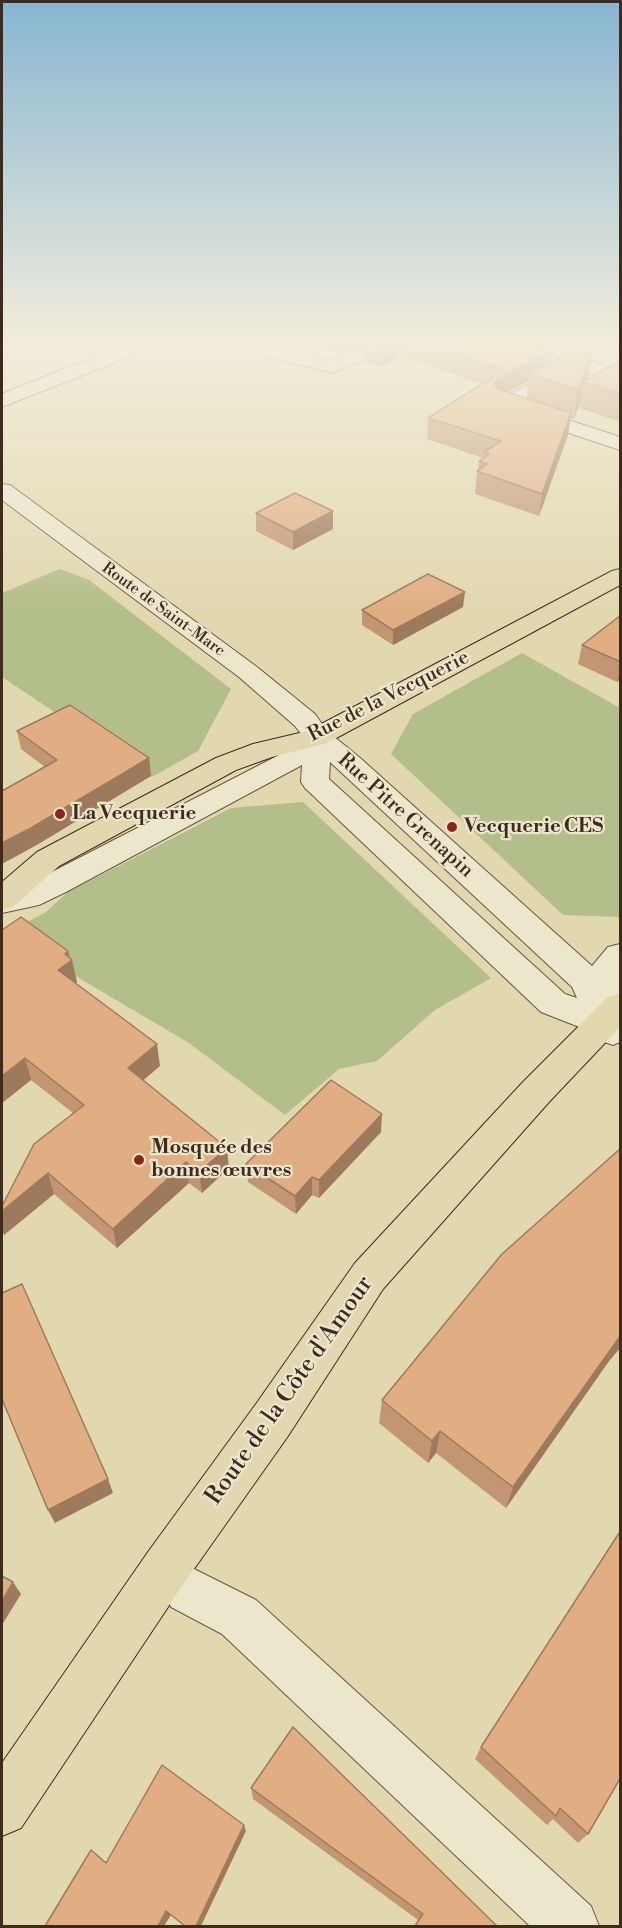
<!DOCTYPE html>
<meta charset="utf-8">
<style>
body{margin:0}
#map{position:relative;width:622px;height:1928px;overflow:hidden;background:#e2d8b0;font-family:"Libre Bodoni",serif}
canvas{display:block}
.frame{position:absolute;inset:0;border:3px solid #3f2b1e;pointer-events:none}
</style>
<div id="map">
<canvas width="622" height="1928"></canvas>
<div class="frame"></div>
</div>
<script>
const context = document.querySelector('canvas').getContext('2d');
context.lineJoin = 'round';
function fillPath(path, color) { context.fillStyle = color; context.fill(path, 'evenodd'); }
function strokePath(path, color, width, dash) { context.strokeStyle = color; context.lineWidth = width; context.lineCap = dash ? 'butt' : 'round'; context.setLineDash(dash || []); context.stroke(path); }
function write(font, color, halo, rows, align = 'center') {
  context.font = font + ' "Libre Bodoni",serif'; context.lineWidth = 4.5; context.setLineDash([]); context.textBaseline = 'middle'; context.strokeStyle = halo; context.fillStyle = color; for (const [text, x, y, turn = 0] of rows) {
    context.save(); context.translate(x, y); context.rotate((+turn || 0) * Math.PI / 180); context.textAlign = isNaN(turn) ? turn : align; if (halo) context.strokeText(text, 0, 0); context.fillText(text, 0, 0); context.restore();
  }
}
fillPath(new Path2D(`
 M60,569L89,580L231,689L198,751L152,777L2,677V593Z
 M522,653L620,708V917L563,915L391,754L413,714Z
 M303,802L491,978L435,1010L377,1061L339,1069L285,1115L189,1043L72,974L16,928L46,912L68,892L231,808Z`), '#b3bf8b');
const minor = new Path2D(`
 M133,341H156L129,357L2,407V394Z
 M216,341H248L331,361L376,341H400L397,345L333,373L219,345Z
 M571,341H594L573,355L620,371V382L552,360L549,356Z
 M565,365L572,367L574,371L572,375L520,404L620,437V450L497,409L494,405L497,401Z
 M2,484L10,485L257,667L315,714L327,731L359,757L592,966L608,947L620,944V1042L613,1045L601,1041L592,1032L541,1012L305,788L301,782L302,765L66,892L39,905L2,913V891L21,887L44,876L279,755L302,735L295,726L239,677L2,500ZM330,762L572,987L577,998L565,994L329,779Z
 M188,1566L256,1600L591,1906L599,1926H530L222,1634L171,1607L164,1590L171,1573Z`);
const major = new Path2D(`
 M620,569V585L327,743L272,757L236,770L59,866L13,907L2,910V882L37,852L216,758L253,744L308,731L612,571Z
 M620,993V1027L549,1102L383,1289L288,1436L182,1586L21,1828L2,1836V1763L148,1552L256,1404L355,1263L523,1082L608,997Z`);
strokePath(minor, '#685642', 2);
strokePath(major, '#3f2b1e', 2);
fillPath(minor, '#ece6cc');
fillPath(major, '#e2d8b0');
fillPath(new Path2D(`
 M305,341H533L551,362L592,352L588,379L621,360V422L579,408L580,402L574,419L571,418L568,435L539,516L475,494L477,471L478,470L479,461L483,458L427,439L428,418L481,384L401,356L379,367L364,362L365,344L341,354ZM528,381L526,398L508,392Z
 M256,513L333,529L293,550L256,531Z
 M463,607L393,645L362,625V610Z
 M621,615V679L617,682L578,664L582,645Z
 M17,731L149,758L151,776L35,846L45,767L21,749Z
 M2,930L68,951L77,982L75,983L160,1066L143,1080L229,1168L202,1193L189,1183L117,1248L54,1194L4,1235L2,1228V1206L73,1113L31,1080L2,1103Z
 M381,1132L319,1198L312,1195L296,1214L248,1182L246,1164Z
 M621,1148V1347L609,1361L506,1508L436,1453L428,1463L379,1423L382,1400Z
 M621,1530L588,1834L578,1843L553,1819L547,1825L475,1759L481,1747Z
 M251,1788L497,1926H414L418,1920L253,1799Z`), '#c29672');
fillPath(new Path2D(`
 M342,341H365V344L341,354Z
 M391,341H402L401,356L379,367L380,346Z
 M553,348L550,369L529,374L528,381L496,399L494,384L498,378Z
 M592,352L587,383L583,382L580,402L574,419L578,390Z
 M571,413L568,435L539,516L542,494Z
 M333,511V529L293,550V532Z
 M465,592L463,607L393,645V630Z
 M621,667V679L617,682Z
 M149,758L151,776L35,846L2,864V843Z
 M68,951L70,961L72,960L77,982L63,992L58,970L65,954Z
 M157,1044L160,1066L132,1090L128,1068Z
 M25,1058L31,1080L2,1103V1076Z
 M382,1114L381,1132L319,1198V1180Z
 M227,1148L229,1168L202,1193L199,1172Z
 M186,1162L189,1183L117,1248L113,1229Z
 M48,1173L54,1194L4,1235L2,1228V1211Z
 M312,1177V1195L296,1214L295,1196Z
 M621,1335V1347L609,1361L506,1508L513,1487Z
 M440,1431L436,1453L428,1463L432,1441Z
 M108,1479L113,1493L55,1523L48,1510Z
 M13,1582L21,1594L2,1625V1601Z
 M244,1825L246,1831L201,1926H196Z
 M166,1911L171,1915L164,1926H158Z`), '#9e7a5c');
const building = new Path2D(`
 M365,341H391L380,346Z
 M420,341H533L553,348L498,378L494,384L498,389L571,413L542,494L477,471L487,464L479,461L489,454L484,452L501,441L428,418L504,370Z
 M577,348L592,352L578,390L529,374Z
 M621,360V394L583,382Z
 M295,493L333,511L293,532L256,513Z
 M428,574L465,592L393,630L362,610Z
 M621,615V662L582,645Z
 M70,705L149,758L31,828L2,843V791L57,760L17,731Z
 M21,917L68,951L65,954L72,960L58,970L157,1044L128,1068L227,1148L199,1172L186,1162L113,1229L48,1173L2,1211V1206L34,1144L84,1105L25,1058L2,1076V930Z
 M331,1080L382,1114L319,1180L312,1177L295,1196L246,1164Z
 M621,1148V1335L513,1487L440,1431L432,1441L382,1400L502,1254Z
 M22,1284L108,1479L48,1510L2,1399V1293Z
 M621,1530V1777L588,1834L560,1808L556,1816L481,1747Z
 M2,1576L13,1582L2,1601Z
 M293,1727L497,1926H415L423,1914L251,1788Z
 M162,1765L244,1825L196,1926H185L166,1911L158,1926H45L91,1850L106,1863Z`);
fillPath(building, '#e1ae84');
strokePath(building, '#9e7a5c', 1.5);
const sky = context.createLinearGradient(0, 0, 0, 611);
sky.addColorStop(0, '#87b6d2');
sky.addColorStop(0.56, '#f2eddb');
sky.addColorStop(1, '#f2eddb00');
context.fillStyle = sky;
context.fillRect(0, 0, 622, 611);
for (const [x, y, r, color] of [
 [60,814,6,"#8f2418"],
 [452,827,6,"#8f2418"],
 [139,1160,6,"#8f2418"]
]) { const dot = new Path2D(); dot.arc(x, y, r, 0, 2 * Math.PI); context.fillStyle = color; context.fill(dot); strokePath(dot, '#ece6cc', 2); }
write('16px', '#3f2b1e', '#ece6cc', [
 ["Route de Saint-Marc",163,610,36]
]);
write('20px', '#3f2b1e', '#ece6cc', [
 ["Rue de la Vecquerie",389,697,-27],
 ["Rue Pitre Grenapin",405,816,42]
]);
write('bold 20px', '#3f2b1e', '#ece6cc', [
 ["La Vecquerie",72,814],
 ["Vecquerie CES",464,827],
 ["Mosquée des",151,1148],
 ["bonnes œuvres",151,1171]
], 'left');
write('24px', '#3f2b1e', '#ece6cc', [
 ["Route de la Côte d'Amour",290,1391,-55]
]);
</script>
